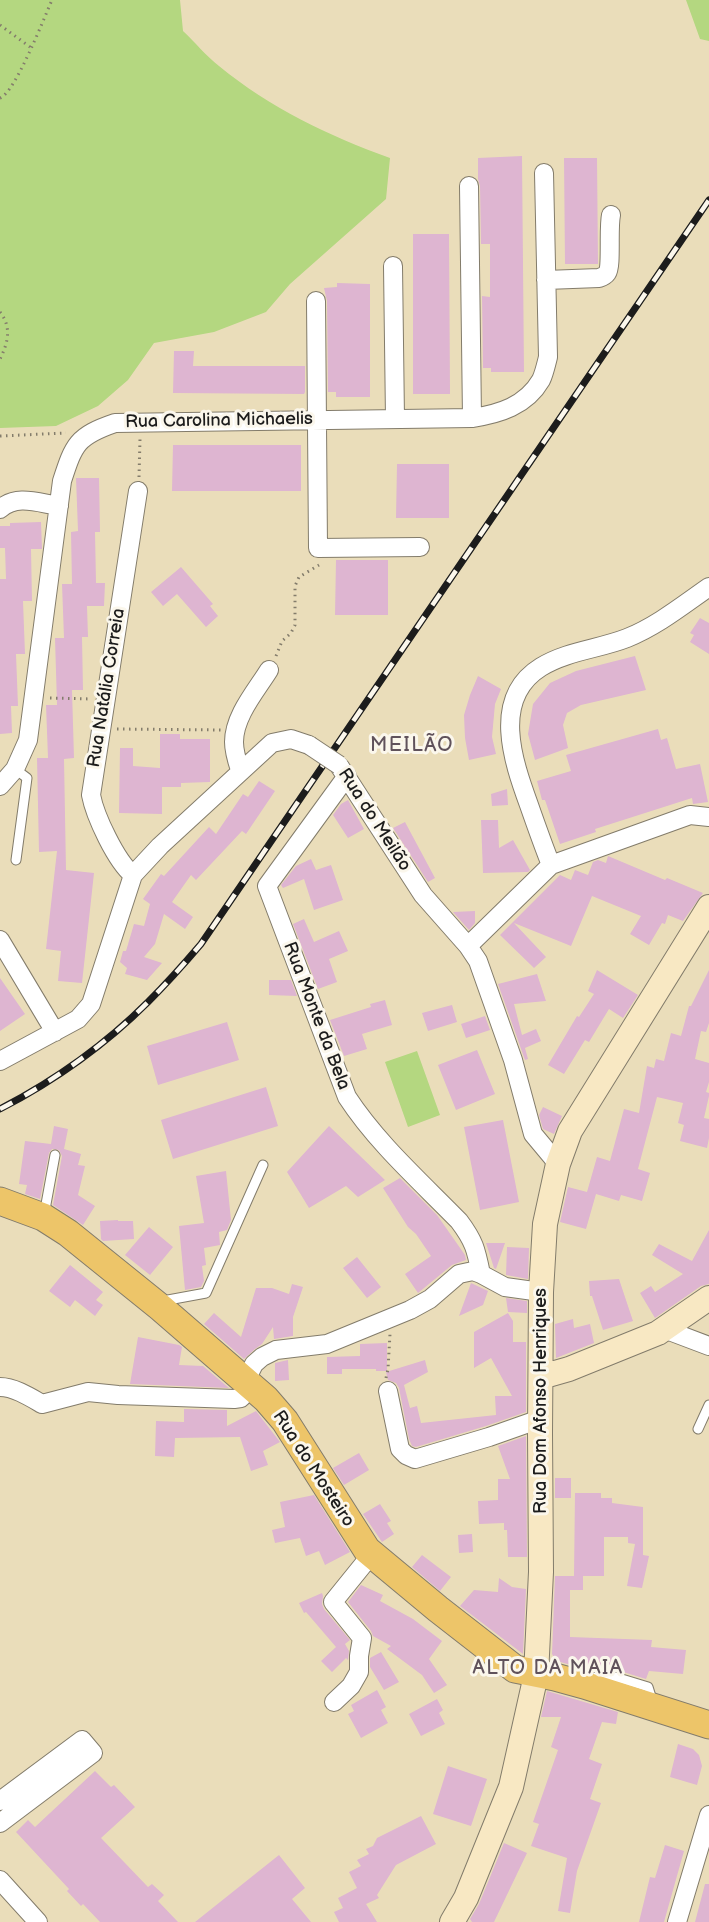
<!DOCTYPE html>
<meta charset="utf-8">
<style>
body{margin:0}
canvas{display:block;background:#eaddba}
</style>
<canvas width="709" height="1922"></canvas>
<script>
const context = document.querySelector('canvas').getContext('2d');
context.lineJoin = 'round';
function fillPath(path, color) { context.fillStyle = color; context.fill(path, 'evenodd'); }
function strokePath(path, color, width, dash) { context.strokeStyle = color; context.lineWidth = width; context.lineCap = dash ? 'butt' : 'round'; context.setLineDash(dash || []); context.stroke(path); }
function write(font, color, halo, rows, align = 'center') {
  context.font = font + ' "Balsamiq Sans",sans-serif'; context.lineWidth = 6; context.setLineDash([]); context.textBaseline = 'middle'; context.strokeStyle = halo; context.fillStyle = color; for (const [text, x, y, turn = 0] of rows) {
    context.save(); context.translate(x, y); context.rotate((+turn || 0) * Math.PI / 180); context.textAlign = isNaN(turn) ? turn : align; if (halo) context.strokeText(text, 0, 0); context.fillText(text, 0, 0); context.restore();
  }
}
fillPath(new Path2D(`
 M0,0H180L183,31C195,42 206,56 219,66C270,108 329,136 390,158L386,199L290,284L266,312L214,332L154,343L128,380L98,406L56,426L0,428Z
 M686,0H709V41L700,39Z
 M417,1051L440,1115L408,1127L385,1062Z`), '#b4d780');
fillPath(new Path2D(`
 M522,156L524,372H491V368H483L482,296L490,297V244H481L480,186L478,179V158Z
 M564,158H597L598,264H565Z
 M413,234H449L450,394H413Z
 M337,283L370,284V397H336V392H328L327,301L324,288L337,287Z
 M174,351H194L193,366H305V392L304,394L173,393Z
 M173,445H301V491H172Z
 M397,464H449V518H396Z
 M76,478H99L100,532H95L96,583H105L104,606H87L88,637H82L83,690H72L74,758L64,759L66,870L94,873L82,983L58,981L61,951L46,949L57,851L39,852L37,758H48L46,705H57L55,638H64L62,584H72L71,532L78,531Z
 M41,522L42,549H31L32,601H23L25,654H16L18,706H11L12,733L0,734V579H6L5,548H0V526H10V523Z
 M336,560H388V615H335Z
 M181,567L213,604L210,606L218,616L206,627L177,594L163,606L151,592Z
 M700,618L709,623V654L690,642L694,635L690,633Z
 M635,656L646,690L581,705L567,713L563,725L568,748L535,760L528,734L533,704L550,683L576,671Z
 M478,676L501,689L495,704L492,737L496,754L469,760L465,738L464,715L470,695Z
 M658,729L661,740L667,738L676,769L700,764L708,802L693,804L692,798L595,829L596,832L560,844L545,800H542L537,781L571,771L566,755Z
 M160,734H180V739H210V782L181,783V787H162V814L119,813L120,748H133V766L160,768Z
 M259,781L275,791L246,834L242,831L196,880L191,875L172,902L193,917L185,929L164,914L155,944L144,957L162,963L147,980L125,974L127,968L120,962L123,951H126L134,924L144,926L150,904L143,899L161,874L164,876L209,827L216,834L243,794L248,797Z
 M507,789L508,805L492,806L491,794Z
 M348,800L364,829L348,838L333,815L341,804Z
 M481,820H498L499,848L513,840L530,870L528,872L483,873Z
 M405,822L435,878L428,882L393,828Z
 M608,856L665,880L667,878L703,893L683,921L668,915L665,924L662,923L649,945L630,934L641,916L592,896L571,946L514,923L546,957L534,968L500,935L560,875L571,880L575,870L588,875L593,862L598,860L606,863Z
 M311,859L316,870L331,865L343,900L314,910L304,879L283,888L281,885L296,866Z
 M475,911V923L469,930L453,912Z
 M304,919L314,942L339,931L348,951L329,959L337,982L318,989L293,924Z
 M597,970L638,995L623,1018L609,1009L589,1042L585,1040L564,1074L548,1065L577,1016L579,1017L594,994L588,991Z
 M709,970V1023L706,1032L701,1031L695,1059L709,1063V1082L706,1092L709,1093V1096L704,1118L709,1119V1138L707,1148L680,1141L684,1125L678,1123L683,1103L657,1097L638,1169L650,1173L642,1201L621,1195L619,1201L596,1194L586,1229L560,1222L568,1187L587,1192L597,1157L610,1161L624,1109L639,1113L647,1066L654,1068L656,1059L664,1061L671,1033L681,1036L689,1006H691Z
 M537,974L546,1001L514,1004L522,1035L536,1029L541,1041L525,1048L528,1059L525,1060L498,984Z
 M0,978L25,1014L0,1031Z
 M269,980H291L297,996L269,995Z
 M385,1000L392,1025L362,1034L367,1049L344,1056L330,1020L371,1007L370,1004Z
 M452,1005L457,1022L428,1031L422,1013Z
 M485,1016L490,1030L466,1038L461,1024Z
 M227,1022L239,1060L158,1085L147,1046Z
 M477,1050L495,1094L456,1110L438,1065Z
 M266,1087L278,1126L173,1159L161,1120Z
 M543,1107L562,1116L554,1134L543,1129L539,1115Z
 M503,1120L519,1202L480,1210L464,1127Z
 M54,1126L68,1129L64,1149L81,1154L78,1165L85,1166L78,1195L95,1206L83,1225L53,1205L62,1156L59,1150L52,1149L49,1153L40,1199L25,1194L27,1185L19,1184L25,1141L51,1144Z
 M329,1126L385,1180L358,1197L346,1186L309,1208L287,1172Z
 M226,1171L231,1220L227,1230L219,1232L220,1245L204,1248L206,1265L202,1266L204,1281L201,1287L185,1290L179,1226L204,1223L196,1176Z
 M400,1178L437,1215L465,1255L466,1260L452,1265L418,1293L405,1274L431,1256L416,1234L408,1227L383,1188Z
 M118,1220V1221H133L134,1239L103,1241L101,1239L100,1221Z
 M149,1227L173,1247L150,1275L125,1255Z
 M709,1230V1284L701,1286L655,1318L640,1293L651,1286L655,1292L683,1274L652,1255L659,1244L692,1261Z
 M486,1243H505L496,1269L494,1268Z
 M507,1247L529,1248L528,1279L506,1275Z
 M357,1257L381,1287L367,1298L343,1268Z
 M70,1265L103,1292L96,1300L103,1305L95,1316L75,1300L70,1307L49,1291Z
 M619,1279L633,1321L603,1330L592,1296H590L589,1281Z
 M471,1283L488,1291L483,1305L459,1316Z
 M292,1284L303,1287L293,1317V1336L274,1339L273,1327L262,1344L255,1349L244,1359L204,1324L214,1313L241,1337L256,1288H272L289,1294Z
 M506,1298L527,1301V1313L508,1312Z
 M508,1313L513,1321V1342H526V1412L486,1426L416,1447L412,1446L409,1439L399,1388L396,1383L388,1380L386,1372L425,1360L428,1372L404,1385L410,1408L417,1406L421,1423L496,1415L495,1396H512L491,1358L474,1368V1332Z
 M573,1319L574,1328L590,1324L594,1343L556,1358L555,1324Z
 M138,1337L179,1345L182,1347L179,1365L203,1366L229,1388L130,1384Z
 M387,1343V1371H376V1369H342V1374H327V1357L360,1356V1344Z
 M288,1360L289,1380L275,1381V1363Z
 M184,1409L227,1410V1426L256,1411L280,1442L263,1451L268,1465L251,1471L240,1437L175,1438L174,1457L155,1456L156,1421L184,1422Z
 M526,1436L527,1557H508L507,1530H504V1523L479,1524L478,1501L498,1500V1479H510L498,1446Z
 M359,1453L369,1470L344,1485L333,1468Z
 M555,1478H571V1498H555Z
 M575,1493H601V1498H612V1503L643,1507V1555L649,1556L642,1588L627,1586L635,1544L628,1543V1537H604V1576H583V1590H570V1637L652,1640L651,1647L686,1650L683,1674L649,1671L646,1679L610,1668L611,1666L588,1670L557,1661L552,1654L555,1576H580H574Z
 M314,1495L350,1552L325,1565L319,1551L306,1556L300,1538L275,1543L272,1530L285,1527L280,1502Z
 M380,1504L391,1521L387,1523L394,1534L382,1542L363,1514Z
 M472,1534L473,1552L459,1553L458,1535Z
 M422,1555L451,1577L440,1591L412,1567Z
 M499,1578L512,1587L526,1589L523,1654L460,1606L474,1590L498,1592Z
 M361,1585L383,1595L380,1601L413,1619L442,1641L429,1659L447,1685L434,1693L422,1675L387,1649L391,1646L373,1636L371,1631L348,1602Z
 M322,1593L323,1596L322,1604L324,1609L350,1640L345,1644L349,1651L348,1660L346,1658L332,1672L321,1661L336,1647L306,1612L304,1613L299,1603Z
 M381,1652L399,1682L384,1690L370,1667V1658Z
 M377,1690L386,1707L381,1710L388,1723L361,1738L348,1714L354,1711L351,1705Z
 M547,1691L618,1712L616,1724L602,1722L589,1759L602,1764L590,1799L601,1803L577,1871L570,1913L558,1911L567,1858L531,1846L539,1824L533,1822L558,1750L551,1747L561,1717H541Z
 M437,1699L443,1710L439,1713L445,1724L421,1736L409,1714Z
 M678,1744L693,1749L699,1755L702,1766L697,1785L670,1777Z
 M448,1766L487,1779L471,1826L433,1814Z
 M95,1771L111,1787L114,1785L135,1807L101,1838L148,1887L152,1884L164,1895L158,1901L178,1922H100L83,1904L81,1906L67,1891L69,1889L16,1832L28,1820L35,1827Z
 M421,1816L436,1844L396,1865L377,1895L379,1898L366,1904L377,1922H339L334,1912L343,1908L338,1898L357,1888L349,1872L361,1866L357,1860L369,1854L366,1849L373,1846L377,1838Z
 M504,1843L527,1853L494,1922H472L470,1919L479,1904Z
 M665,1845L684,1851L664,1922H639L650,1877L655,1878Z
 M279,1855L305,1888L292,1899L311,1922H195Z
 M705,1884H709V1922H695Z`), '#deb5d1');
const lane = new Path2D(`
 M15,769L27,778L16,860
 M44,1215L55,1155
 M163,1306L168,1300L206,1293L263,1165
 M698,1429L709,1405
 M590,1681L602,1673L648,1687L653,1703`);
const street = new Path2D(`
 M469,186L472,418
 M393,266L395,419
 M546,280L599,278C602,277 605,276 607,273C612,266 608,229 611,215
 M316,301L318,548L420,547
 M0,509C17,494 38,503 59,506
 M340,767L423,895L468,946L478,961L513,1060L533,1134L558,1164
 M240,770C237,761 234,752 234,742C234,716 256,691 269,670
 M347,776L267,886L347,1097C377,1143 420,1181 459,1221C474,1241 476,1249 481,1274
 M0,786L15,769L28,740L62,481C74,444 77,436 115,423L472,418C499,414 526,406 541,380C544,374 546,365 548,357L544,173
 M551,865C543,845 536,825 529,805C513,761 491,698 541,667C567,651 599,649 627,638C657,626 683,605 709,587
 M133,875C116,861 95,816 91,795L138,491
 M0,940L55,1032
 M468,946L551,865L690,815L709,817
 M0,1061L78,1019L91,1004L133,875L160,846L272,743L291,739L309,745
 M664,1329L709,1346
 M0,1387C14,1387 30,1397 42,1404L88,1392L118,1395L234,1399L241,1398L245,1393L249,1384V1374L254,1364L262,1357L276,1350L327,1344L410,1310L430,1299L459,1274L473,1271L481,1274L505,1287L541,1292
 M388,1391L400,1449L406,1455L415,1459L489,1437L540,1419
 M334,1702L351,1686L359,1672V1656L362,1638L333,1602L371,1555
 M0,1801L82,1740L93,1753L0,1823
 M0,1880L38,1922
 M677,1922L709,1815`);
const secondary = new Path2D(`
 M541,1377L569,1369L658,1333L709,1298
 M452,1922L466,1898L511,1787L536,1675L541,1572L540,1433L541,1292L545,1224L558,1164L570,1131L709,907`);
const primary = new Path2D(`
 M0,1201L43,1217L68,1233L161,1308L266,1399L285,1421L367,1550L438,1609L515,1669L555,1677L584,1685L709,1725`);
strokePath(lane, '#837c6b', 11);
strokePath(street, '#837c6b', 20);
strokePath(secondary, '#837c6b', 26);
strokePath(primary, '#837c6b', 29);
strokePath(new Path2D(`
 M0,25L30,47
 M0,98C15,93 44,18 52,0
 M0,312C12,327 8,343 0,359
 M0,436L66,433
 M139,477L140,439
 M276,656L282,641L291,633L295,625V586L299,577L319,565
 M50,698L92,699
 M117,729L222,730
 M386,1378L388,1369L390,1334`), '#837c6b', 3, [1.5, 4.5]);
strokePath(lane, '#fff', 9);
strokePath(street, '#fff', 18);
strokePath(secondary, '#f8e8c3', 24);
strokePath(primary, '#edc569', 27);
const rail = new Path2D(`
 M0,1109C54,1081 105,1045 148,1002C167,983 184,964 201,944L709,200`);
strokePath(rail, '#1c1c1c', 7);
strokePath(rail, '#fbf7ec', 4.5, [14]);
const streetBridge = new Path2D(`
 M309,745L339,765`);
strokePath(streetBridge, '#837c6b', 20, []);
strokePath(streetBridge, '#fff', 18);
write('18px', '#1c1c1c', '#fbf7ec', [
 ["Rua Carolina Michaelis",219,421,-1],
 ["Rua Natália Correia",107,688,-81],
 ["Rua do Meilão",374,820,57],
 ["Rua Monte da Bela",316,1016,69],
 ["Rua Dom Afonso Henriques",541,1401,-90],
 ["Rua do Mosteiro",313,1469,57]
]);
context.letterSpacing = '1.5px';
write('20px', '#60525b', '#fbf7ec', [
 ["MEILÃO",412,746],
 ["ALTO DA MAIA",548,1669]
]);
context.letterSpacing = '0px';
</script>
